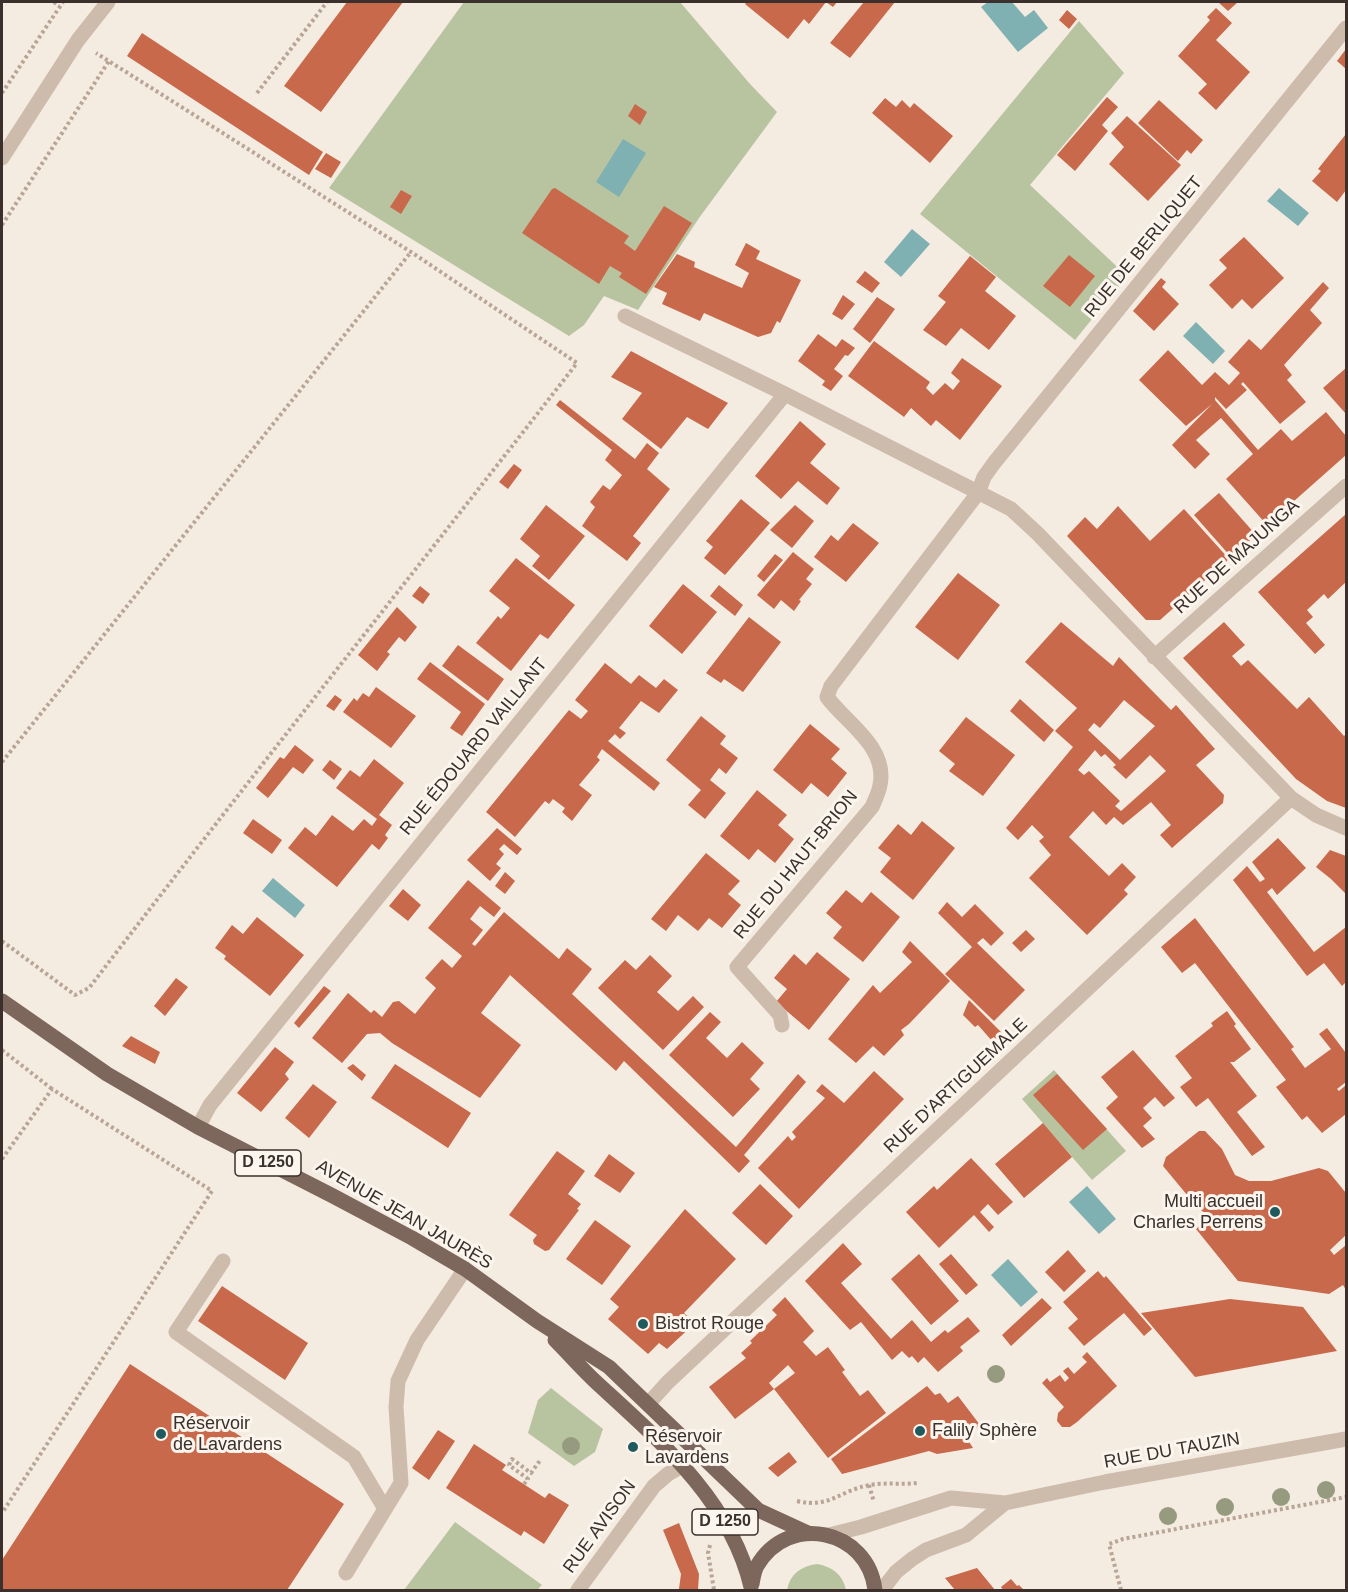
<!DOCTYPE html>
<meta charset="utf-8">
<style>
body{margin:0}
#map{position:relative;width:1348px;height:1592px;overflow:hidden;background:#f4ebe1;font-family:Arial,sans-serif}
canvas{display:block}
.frame{position:absolute;inset:0;border:3px solid #3b302b;pointer-events:none}
</style>
<div id="map">
<canvas width="1348" height="1592"></canvas>
<div class="frame"></div>
</div>
<script>
const context = document.querySelector('canvas').getContext('2d');
context.lineJoin = 'round';
function fillPath(path, color) { context.fillStyle = color; context.fill(path, 'evenodd'); }
function strokePath(path, color, width, dash) { context.strokeStyle = color; context.lineWidth = width; context.lineCap = dash ? 'butt' : 'round'; context.setLineDash(dash || []); context.stroke(path); }
function write(font, color, halo, rows, align = 'center') {
  context.font = font + ' Arial,sans-serif'; context.lineWidth = 6; context.setLineDash([]); context.textBaseline = 'middle'; context.strokeStyle = halo; context.fillStyle = color; for (const [text, x, y, turn = 0] of rows) {
    context.save(); context.translate(x, y); context.rotate((+turn || 0) * Math.PI / 180); context.textAlign = isNaN(turn) ? turn : align; if (halo) context.strokeText(text, 0, 0); context.fillText(text, 0, 0); context.restore();
  }
}
fillPath(new Path2D(`
 M464,2H680L750,84L777,112L699,218L638,310L604,296L584,325L569,336L329,188Z
 M1079,21L1124,73L1030,185L1127,276L1075,340L920,214Z
 M1054,1070L1126,1151L1092,1180L1022,1099Z
 M551,1388L603,1429L595,1452L574,1466L528,1433L538,1400Z
 M455,1522L542,1585L537,1590H404Z
 M817,1564C833,1567 843,1575 846,1590H787C790,1574 801,1566 817,1564Z`), '#b8c4a0');
fillPath(new Path2D(`
 M988,2H1012L1025,17L1034,10L1048,28L1018,52L981,7Z
 M623,139L646,153L619,197L596,182Z
 M1279,188L1309,213L1298,226L1267,201Z
 M912,229L930,244L901,277L884,262Z
 M1196,322L1225,351L1213,364L1183,336Z
 M273,878L305,905L295,918L262,891Z
 M1087,1186L1116,1219L1099,1234L1069,1202Z
 M1008,1259L1038,1292L1021,1307L991,1275Z`), '#7fb0b2');
fillPath(new Path2D(`
 M347,2H403L321,112L284,86Z
 M747,2H837L833,7L826,2L809,24L804,19L788,39L745,4Z
 M864,2H895L850,58L830,43Z
 M1218,2H1238L1228,11Z
 M1216,8L1232,23L1216,40L1250,72L1216,110L1198,93L1207,84L1178,56L1210,20L1207,17Z
 M1067,10L1077,19L1069,29L1059,20Z
 M142,33L323,152L309,175L127,56Z
 M1346,49V69L1337,61Z
 M1107,97L1118,107L1102,125L1108,131L1075,171L1057,155Z
 M885,98L896,107L902,100L910,108L914,103L953,136L930,163L872,113Z
 M1159,100L1203,140L1191,154L1187,150L1178,161L1138,123Z
 M635,104L647,112L640,125L628,116Z
 M1127,116L1181,165L1148,201L1109,164L1124,147L1111,133Z
 M1346,134V190L1337,202L1312,181L1321,171L1318,169Z
 M326,153L341,162L331,178L315,169Z
 M555,188L629,236L624,243L635,251L664,206L692,223L646,294L619,277L622,273L610,266L599,284L522,233L552,189Z
 M401,190L412,196L401,214L390,207Z
 M1244,237L1284,278L1252,309L1242,299L1232,309L1209,285L1227,268L1219,260Z
 M746,243L760,251L756,259L801,280L780,323L777,321L771,333L758,337L704,313L700,321L662,304L667,293L654,287L677,254L695,262L694,267L742,288L749,273L735,265Z
 M1069,255L1095,276L1070,307L1043,286Z
 M970,256L996,277L985,291L1016,316L989,350L961,328L946,346L923,330L946,302L938,296Z
 M865,271L880,283L872,293L856,282Z
 M1161,278L1166,282L1162,287L1179,304L1154,331L1133,311Z
 M1323,282L1329,288L1310,310L1322,323L1284,365L1292,375L1287,380L1306,402L1280,424L1243,382L1241,384L1247,390L1226,409L1215,397V400L1258,450L1281,429L1292,441L1326,412L1346,436V455L1267,525L1226,479L1253,454L1221,418L1196,440L1210,454L1195,469L1172,445L1212,404L1186,426L1139,380L1168,350L1202,385L1215,372L1229,385L1240,373L1228,362L1249,339L1261,350Z
 M843,295L855,304L842,320L832,314Z
 M877,297L895,309L870,343L853,329Z
 M818,334L836,347L842,339L855,348L848,356L845,355L834,369L843,376L831,391L822,385L825,381L798,361Z
 M874,341L930,382L926,388L933,395L945,383L953,390L960,381L951,373L962,358L1002,386L960,440L936,420L931,426L911,408L904,417L848,376Z
 M631,351L728,403L708,429L687,417L661,449L622,419L642,393L611,377Z
 M1346,368V414L1323,388Z
 M560,400L635,459L647,443L659,453L647,469L670,489L633,536L641,543L627,561L582,526L595,507L590,502L603,485L610,490L622,475L605,460L612,450L556,405Z
 M800,421L826,444L810,463L840,488L827,505L798,481L781,499L755,476Z
 M514,464L522,470L508,489L499,482Z
 M1219,493L1256,535L1231,557L1194,515Z
 M741,499L770,523L725,575L704,558L713,547L706,541Z
 M546,505L585,536L549,580L532,566L540,556L520,539Z
 M795,505L814,521L792,548L770,530Z
 M1118,506L1150,541L1184,509L1229,559L1160,620H1146L1067,536L1085,517L1097,529Z
 M1346,514V582L1328,599L1324,594L1307,610L1313,617L1306,623L1325,645L1315,654L1258,592Z
 M853,523L879,543L846,582L814,557L831,535L838,541Z
 M793,552L814,569L806,579L812,584L799,600L801,601L794,611L781,600L774,609L757,595Z
 M775,554L783,560L764,582L757,576Z
 M516,558L575,605L548,639L540,634L511,671L476,643L498,616L501,619L510,608L489,591Z
 M958,573L1000,605L958,660L915,627Z
 M683,584L717,612L682,654L649,626Z
 M719,585L743,605L735,616L710,596Z
 M420,586L430,594L423,604L412,596Z
 M397,607L417,627L405,642L399,637L387,652L390,654L377,671L358,655Z
 M749,617L781,642L743,692L724,679L721,683L706,673Z
 M1061,622L1113,666L1119,657L1171,710L1176,705L1215,749L1196,765L1224,795L1223,803L1172,848L1160,835L1171,825L1151,802L1123,825L1114,817L1106,825L1093,811L1069,837L1109,876L1122,863L1136,877L1124,890L1128,894L1087,935L1029,878L1051,855L1039,841L1044,837L1032,825L1018,840L1006,828L1073,747L1055,731L1077,708L1025,662ZM1124,700L1155,726L1120,760L1088,730L1094,723L1100,728ZM1095,750L1101,757L1105,754L1116,765L1113,767L1126,779L1150,755L1166,771L1121,811L1115,806L1120,801L1089,771L1084,775L1078,770Z
 M1224,622L1245,645L1232,656L1241,666L1248,660L1297,709L1309,697L1344,736L1346,734V808L1327,801L1296,779L1183,658Z
 M458,645L504,679L488,701L442,666Z
 M430,662L485,704L462,736L450,728L461,712L417,679Z
 M605,663L631,684L639,675L656,688L664,679L678,690L659,713L641,701L619,728L626,733L620,739L615,734L608,741L660,783L654,791L602,749L597,757L600,760L579,785L592,795L572,821L562,812L565,808L553,799L549,804L545,801L515,837L486,812L569,710L581,719L588,711L575,700Z
 M376,687L416,716L391,748L343,712L354,698L357,701L363,693L369,697Z
 M335,695L342,700L334,711L326,706Z
 M1020,699L1054,730L1044,742L1010,711Z
 M701,716L726,736L720,744L738,758L726,774L719,768L710,780L726,793L705,819L688,805L701,790L666,760Z
 M966,717L1015,755L983,796L949,771L955,764L939,751Z
 M810,724L840,749L831,759L847,773L828,797L811,783L802,794L773,770Z
 M295,745L314,760L303,774L293,767L268,798L256,788L280,757L284,759Z
 M374,759L404,783L379,815L392,825L385,835L388,838L379,850L372,844L337,887L288,848L305,827L316,836L332,815L353,831L364,819L372,826L377,819L336,788L350,770L360,777Z
 M330,760L342,769L334,780L322,770Z
 M757,790L787,815L778,825L794,839L775,863L758,849L749,860L720,836Z
 M253,819L282,840L272,854L243,833Z
 M922,821L955,848L913,900L880,872L891,858L878,848L898,824L911,835Z
 M497,828L522,849L517,855L504,844L499,849L504,854L496,864L501,868L490,881L467,860Z
 M1278,838L1306,868L1277,895L1272,888L1267,892L1314,952L1346,927V982L1342,986L1324,963L1307,976L1233,880L1247,866L1260,882L1265,879L1252,862Z
 M1330,850L1346,856V898L1345,893L1331,879L1316,867Z
 M706,853L740,881L728,894L741,905L722,928L709,918L698,931L678,915L666,931L651,919Z
 M505,872L515,881L505,894L495,886Z
 M468,880L501,908L494,917L480,906L470,919L483,930L472,944L475,946L504,912L559,959L567,948L592,969L572,994L736,1147L798,1074L806,1082L744,1155L750,1161L739,1173L624,1061L616,1071L510,975L481,1013L521,1045L480,1098L392,1043L380,1033L367,1034L342,1063L312,1038L348,993L371,1013L374,1010L382,1017L393,1002L399,1001L415,1014L436,988L425,978L442,959L452,968L462,956L428,928Z
 M403,889L421,905L408,921L389,906Z
 M846,890L862,903L871,892L900,917L863,962L833,938L842,927L826,913Z
 M947,902L962,917L975,904L1004,933L991,946L983,938L977,943L1025,990L994,1021L945,974L972,947L938,913Z
 M257,917L304,955L270,996L224,959L226,956L215,948L232,925L243,934Z
 M1195,918L1294,1047L1291,1049L1305,1068L1331,1049L1319,1034L1327,1028L1346,1053V1082L1337,1089L1339,1091L1346,1085V1114L1322,1133L1307,1116L1302,1120L1276,1087L1286,1080L1195,963L1182,973L1161,947Z
 M1026,930L1035,939L1021,952L1012,943Z
 M910,941L950,981L909,1024L901,1030L904,1035L884,1056L873,1046L856,1063L828,1039L873,985L880,993L912,962L902,952Z
 M817,952L850,979L809,1030L776,1002L787,989L774,978L794,954L806,965Z
 M650,955L672,976L657,992L678,1011L693,996L704,1007L663,1050L598,988L625,960L636,970Z
 M176,978L188,987L165,1016L154,1006Z
 M324,986L331,991L299,1028L294,1023Z
 M969,1000L1003,1034L993,1042L978,1025L975,1027L963,1015Z
 M1227,1011L1236,1024L1234,1026L1251,1049L1234,1062H1230L1257,1096L1237,1112L1265,1147L1252,1156L1208,1098L1196,1107L1180,1087L1192,1078L1175,1056L1213,1026L1211,1023Z
 M710,1012L721,1022L706,1038L727,1058L742,1042L764,1063L750,1079L760,1089L733,1117L669,1055Z
 M131,1036L160,1052L155,1064L122,1046Z
 M275,1047L294,1062L285,1074L289,1079L261,1112L237,1093Z
 M1133,1050L1175,1098L1164,1107L1155,1097L1143,1108L1152,1118L1143,1126L1155,1139L1142,1148L1106,1108L1118,1097L1101,1077Z
 M353,1064L366,1075L362,1081L347,1068Z
 M395,1064L471,1113L448,1148L371,1098Z
 M874,1071L904,1099L799,1209L758,1168L788,1136L792,1141L796,1137L792,1132L825,1098L816,1091L822,1084L844,1103Z
 M1057,1074L1107,1129L1083,1150L1033,1095Z
 M313,1084L337,1102L309,1138L285,1118Z
 M1043,1123L1072,1157L1024,1198L995,1164Z
 M1199,1131H1205L1222,1149L1235,1175L1249,1181H1271L1319,1168L1328,1171L1346,1193V1235L1330,1250L1334,1255L1346,1245V1290L1343,1285L1329,1294L1238,1281L1196,1229L1210,1217L1197,1207L1163,1166L1166,1157Z
 M557,1151L585,1171L568,1194L581,1204L577,1209L579,1210L549,1250L545,1251L534,1244L533,1240L537,1235L509,1215Z
 M609,1154L635,1173L620,1193L594,1176Z
 M971,1158L1013,1202L998,1215L988,1204L980,1212L994,1227L989,1232L974,1215L939,1248L906,1212L934,1186L937,1190Z
 M760,1184L793,1216L766,1245L732,1213Z
 M685,1209L736,1259L684,1313L695,1323L667,1349L659,1343L648,1354L608,1319L619,1307L610,1299Z
 M595,1220L631,1246L602,1285L566,1259Z
 M843,1243L862,1264L841,1283L891,1339L912,1320L931,1342L945,1330L948,1333L968,1317L980,1331L960,1347L963,1351L938,1372L924,1357L918,1363L912,1356L909,1358L902,1351L892,1360L861,1322L850,1330L805,1281Z
 M1068,1250L1086,1271L1064,1292L1045,1272Z
 M919,1254L959,1301L931,1325L891,1279Z
 M951,1254L978,1285L966,1295L939,1264Z
 M1098,1271L1104,1278L1106,1276L1152,1329L1144,1336L1124,1313L1084,1346L1068,1328L1078,1319L1063,1302Z
 M222,1286L308,1343L285,1380L198,1321Z
 M785,1297L814,1331L803,1342L816,1356L828,1347L845,1370L842,1372L860,1396L868,1390L886,1413L828,1458L774,1389L795,1373L788,1365L769,1383L774,1389L735,1419L709,1387L746,1358L741,1353L752,1343L750,1341L777,1315L772,1310Z
 M1042,1298L1052,1308L1011,1346L1002,1335Z
 M1230,1299L1303,1307L1337,1351L1195,1377L1141,1313Z
 M1087,1352L1117,1386L1077,1422L1070,1427H1062L1057,1421L1058,1413L1064,1407L1042,1383L1047,1378L1050,1382L1060,1375L1065,1382L1069,1378L1063,1371L1068,1367L1074,1374L1087,1362L1082,1357Z
 M130,1364L344,1504L287,1590H2V1560Z
 M927,1386L935,1395L940,1393L948,1403L958,1396L980,1425L966,1437L973,1448L937,1454L929,1451L842,1474L831,1459Z
 M438,1430L455,1441L429,1480L412,1468Z
 M474,1444L506,1465L502,1470L545,1498L549,1493L569,1505L544,1544L524,1531L521,1536L446,1488Z
 M789,1452L797,1462L778,1477L768,1468Z
 M679,1523L699,1574L698,1590L679,1589L681,1574L663,1530Z
 M977,1568L995,1590H955L945,1578Z
 M1011,1579L1017,1586L1019,1585L1024,1590H1003L1001,1587Z`), '#c8694b');
strokePath(new Path2D(`
 M54,2L59,6
 M2,93L63,2
 M257,93L327,2
 M2,225L109,61
 M2,762L411,252
 M2,941L75,995L89,988C250,778 415,571 577,363L411,252L96,53
 M2,1050L52,1089
 M2,1159L52,1089L212,1191L2,1513
 M524,1484L528,1479L509,1465L512,1459L531,1473L541,1459
 M869,1485L874,1502
 M797,1501C830,1509 840,1490 870,1485C885,1482 902,1485 917,1483
 M710,1545L708,1553L714,1590
 M1121,1590L1109,1544L1123,1539L1346,1497`), '#b9a596', 4, [3, 3]);
strokePath(new Path2D(`
 M782,1025L780,1015L737,967L872,807C875,800 879,792 880,785C888,747 846,723 827,697L831,686L978,493
 M223,1261L176,1332L354,1457L385,1509
 M346,1573L401,1483L396,1407L398,1381L417,1340L465,1269
 M578,1590L654,1486L668,1474L682,1466`), '#cdbbac', 15);
strokePath(new Path2D(`
 M2,158L78,40L108,2
 M625,316L785,394L1011,509L1038,534L1291,798L1316,815L1346,828
 M978,493L984,477L994,463L1346,28
 M1154,657L1346,486
 M198,1127L210,1105L785,394
 M649,1403L668,1382L1291,798`), '#cdbbac', 15);
strokePath(new Path2D(`
 M829,1535L861,1527L951,1498L1005,1503L1105,1482L1346,1439
 M882,1590L896,1572L912,1559L926,1550L966,1535L1005,1503`), '#cdbbac', 15);
strokePath(new Path2D(`
 M2,1001L107,1074L198,1127L333,1196L412,1238L465,1269L537,1321L609,1367L758,1510L808,1533
 M555,1340C569,1354 582,1369 597,1383C659,1440 731,1501 751,1587
 M752,1584C753,1579 754,1571 757,1566C788,1512 868,1529 875,1590`), '#7d675c', 15);
context.fillStyle = '#969b7f';
for (const [x, y] of [
 [996,1374],
 [571,1446],
 [1326,1490],
 [1281,1497],
 [1225,1507],
 [1168,1516]
]) { context.beginPath(); context.arc(x, y, 9, 0, 2 * Math.PI); context.fill(); }
for (const [x, y, r, color] of [
 [1275,1212,6,"#1f5a5e"],
 [643,1324,6,"#1f5a5e"],
 [920,1431,6,"#1f5a5e"],
 [161,1434,6,"#1f5a5e"],
 [633,1447,6,"#1f5a5e"]
]) { const dot = new Path2D(); dot.arc(x, y, r, 0, 2 * Math.PI); context.fillStyle = color; context.fill(dot); strokePath(dot, '#fbf5ee', 2); }
for (const [x, y, w] of [
 [268,1163,66],
 [725,1522,66]
]) { const box = new Path2D(); box.roundRect(x - w / 2, y - 13, w, 26, 4.5); context.fillStyle = '#fbf5ee'; context.fill(box); strokePath(box, '#3b302b', 1.5); }
write('bold 16px', '#3b302b', null, [
 ["D 1250",268,1163],
 ["D 1250",725,1522]
]);
write('18px', '#3b302b', '#fbf5ee', [
 ["RUE DE BERLIQUET",1144,247,-51],
 ["RUE DE MAJUNGA",1237,557,-42],
 ["RUE ÉDOUARD VAILLANT",474,747,-51],
 ["RUE DU HAUT-BRION",796,865,-51],
 ["RUE D'ARTIGUEMALE",956,1086,-43],
 ["AVENUE JEAN JAURÈS",404,1215,30],
 ["RUE DU TAUZIN",1172,1451,-10],
 ["RUE AVISON",600,1527,-54]
]);
write('18px', '#3b302b', '#fbf5ee', [
 ["Multi accueil",1263,1202,"right"],
 ["Charles Perrens",1263,1223,"right"],
 ["Bistrot Rouge",655,1324],
 ["Réservoir",173,1424],
 ["de Lavardens",173,1445],
 ["Falily Sphère",932,1431],
 ["Réservoir",645,1437],
 ["Lavardens",645,1458]
], 'left');
</script>
